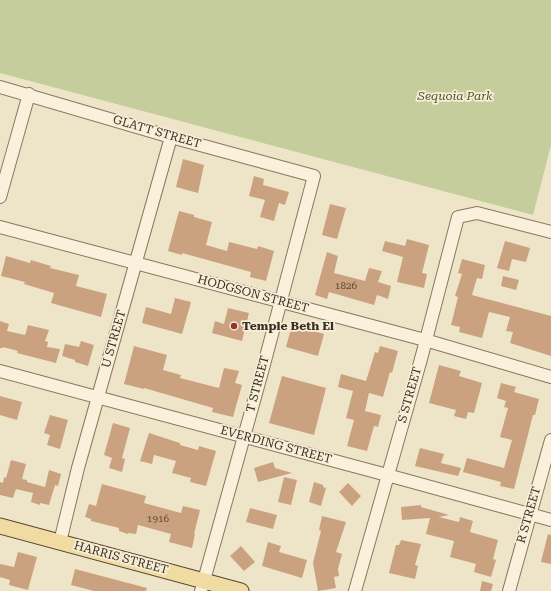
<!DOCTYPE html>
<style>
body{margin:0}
canvas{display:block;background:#eee5c9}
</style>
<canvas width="551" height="591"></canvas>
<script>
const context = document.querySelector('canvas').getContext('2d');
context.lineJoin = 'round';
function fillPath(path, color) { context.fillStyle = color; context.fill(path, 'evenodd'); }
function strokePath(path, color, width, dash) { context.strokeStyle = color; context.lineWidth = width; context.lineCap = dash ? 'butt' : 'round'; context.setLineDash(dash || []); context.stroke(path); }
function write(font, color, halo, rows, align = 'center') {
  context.font = font + ' "Roboto Serif",serif'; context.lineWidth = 3.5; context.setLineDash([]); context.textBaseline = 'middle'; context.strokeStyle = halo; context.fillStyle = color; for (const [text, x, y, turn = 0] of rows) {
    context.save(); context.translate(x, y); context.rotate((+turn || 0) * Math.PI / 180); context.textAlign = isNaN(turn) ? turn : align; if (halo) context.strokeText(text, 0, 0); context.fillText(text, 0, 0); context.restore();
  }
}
fillPath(new Path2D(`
 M0,0H551V145L533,215L0,73Z`), '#c5cd9c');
fillPath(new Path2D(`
 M183,159L204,165L198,193L176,187Z
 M254,176L264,179L263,185L289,192L285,205L279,203L274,221L260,217L265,200L249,196Z
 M330,204L346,208L337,239L322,235Z
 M179,211L194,215V217L212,222L206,245L227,251L229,242L257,249L258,246L274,251L266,281L250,277L251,272L182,253V255L168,251Z
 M407,239L429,245L422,273L427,274L424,288L397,282L403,257L382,251L385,241L405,246Z
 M505,241L530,248L526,262L512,259L509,271L497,268Z
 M327,252L338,256L334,273L365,281L369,268L382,271L378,282L391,286L388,299L377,295L374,305L329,292L327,299L315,295Z
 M6,256L30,263L31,260L51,266L50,268L79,275L76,286L107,294L101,317L51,303L54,293L24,284L25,282L1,276Z
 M462,259L485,265L482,279L477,278L472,295L551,316V356L510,343L513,332L506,331L510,317L489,312L482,338L459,332L460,327L451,325L458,297L455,296L462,274L458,273Z
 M503,276L519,280L516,290L501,286Z
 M175,298L191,302L182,334L142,323L146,307L171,314Z
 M228,308L249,313L242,341L212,333L215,321L224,324Z
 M0,321L9,324L7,331L25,335L28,325L49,330L45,341L48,342L47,347L60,349L56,363L17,353L18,351L3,347V348H0Z
 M292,325L324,334L318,356L286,347Z
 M81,341L94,345L88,366L75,362V360L62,356L65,344L79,347Z
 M134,346L167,355L163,370L181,375L180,378L219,388L224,368L239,371L235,383L242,385L233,417L212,412L213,408L144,388V389L124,384Z
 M380,346L398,351L392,373L390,372L383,397L369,393L365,411L381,415L378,427L374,426L367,451L347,446L354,420L346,418L353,391L338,387L341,374L366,381L375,352L378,353Z
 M439,365L461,371L459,376L482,383L474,413L468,412L466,419L454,416L456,410L429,403Z
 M282,376L326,388L314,435L269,423Z
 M501,383L516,387L514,392L539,399L535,415H533L514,489L500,486L501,482L463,472L467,458L504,468L512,440L500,437L508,408L504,407L506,401L497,398Z
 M0,396L22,402L17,420L0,415Z
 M50,415L68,420L60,449L47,445L50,435L44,433Z
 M113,423L130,428L122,458L125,459L122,472L109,468L112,458L104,455Z
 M149,433L180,443V445L198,450L199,446L216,451L206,486L190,482L191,478L172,473L176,461L154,455L152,464L140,461Z
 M420,448L444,454L441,463L461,468L458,476L415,466Z
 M11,460L26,464L22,479L27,480V482L45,487L49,470L61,474L58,486L55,485L49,505L40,503V505L31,502L33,493L16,489L13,498L0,495V482L3,483L4,477L6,478Z
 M273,462L275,468L292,473L258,482L254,468Z
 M284,477L297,480L291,505L278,502Z
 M314,482L323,485V487L326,488L321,506L309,502Z
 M348,483L361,496L352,506L339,492Z
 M102,484L146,496L144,503L181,513L183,506L200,510L194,534H195L192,548L169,542L171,534L138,525L136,534L128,533V534L119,531V528L91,521V519L85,517L89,504L96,506Z
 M421,505V507L449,515L439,517L459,522L460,517L473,521L470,532L498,540L493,559L496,560L491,577L474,572L476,564L450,557L454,541L426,534L430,518L402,520L401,507Z
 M250,508L277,515L273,529L246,522Z
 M322,516L346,522L336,552L342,554L338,569L339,576L334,577L336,588L318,591L313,563L321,531L319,530Z
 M548,534L551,535V564L541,562Z
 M401,540L421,544L415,565L418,566L415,579L389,573L396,545H399Z
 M268,542L281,546L279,552L307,560L302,578L262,566Z
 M241,546L255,562L244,571L230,556Z
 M18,552L37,557L28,590L9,585L10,580L0,577V564L14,567Z
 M75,569L147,588L146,591H94L71,585Z
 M482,581L493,584L491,591H480Z`), '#cba280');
const minor = new Path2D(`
 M0,87L171,137L314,176L262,372L201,591
 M0,197L29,94
 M0,227L425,340L551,377
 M0,371L387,475L551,520
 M60,542L78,468L171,137
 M355,591L421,359L458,217L477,213L551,232
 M509,591L551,440`);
const major = new Path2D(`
 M0,526L241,591`);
strokePath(minor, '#8a775e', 14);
strokePath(major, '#594531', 17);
strokePath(minor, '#f9f1dc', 12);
strokePath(major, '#f0dba2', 15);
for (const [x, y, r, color] of [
 [234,326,4,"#99322e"]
]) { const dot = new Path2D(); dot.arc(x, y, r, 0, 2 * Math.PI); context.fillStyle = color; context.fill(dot); strokePath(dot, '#f6eed8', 1.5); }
write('10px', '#5f4c39', null, [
 ["1826",346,286],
 ["1916",158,519]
]);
write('italic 12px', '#495728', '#f6eed8', [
 ["Sequoia Park",455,96]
]);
write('12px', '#3b2f21', '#f6eed8', [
 ["GLATT STREET",157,132,16],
 ["HODGSON STREET",253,294,15],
 ["U STREET",114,339,-74],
 ["T STREET",258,384,-75],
 ["S STREET",410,395,-74],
 ["EVERDING STREET",276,445,15],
 ["R STREET",529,515,-74],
 ["HARRIS STREET",121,558,15]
]);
write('bold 12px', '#3b2f21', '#f6eed8', [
 ["Temple Beth El",242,326]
], 'left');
</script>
